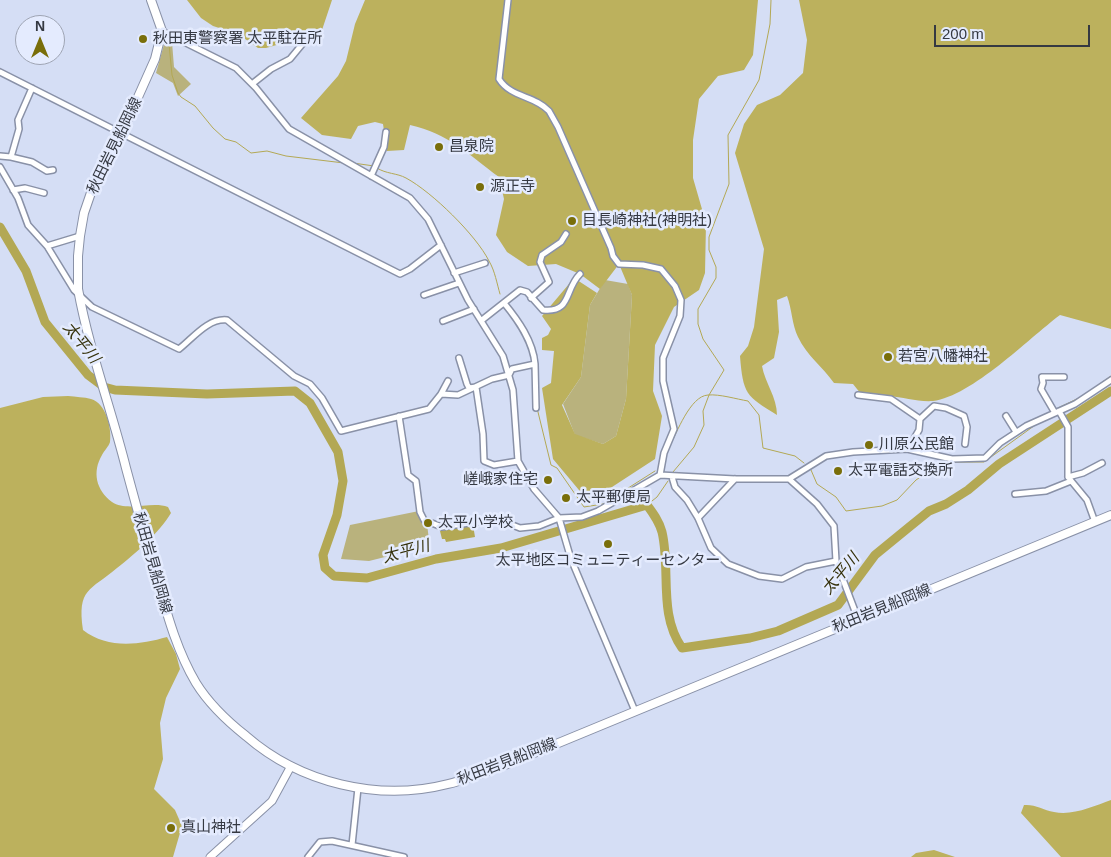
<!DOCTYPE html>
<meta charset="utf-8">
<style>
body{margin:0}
#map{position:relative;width:1111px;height:857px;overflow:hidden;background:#d5def5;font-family:Helvetica,sans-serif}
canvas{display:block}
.north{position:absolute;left:15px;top:15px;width:50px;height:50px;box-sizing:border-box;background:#e4ebfe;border:1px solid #9ea4b3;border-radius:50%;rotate:0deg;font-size:14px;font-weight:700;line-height:20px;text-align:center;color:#353942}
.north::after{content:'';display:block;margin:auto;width:18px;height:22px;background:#796e0a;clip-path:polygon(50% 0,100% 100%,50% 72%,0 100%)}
.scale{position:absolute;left:934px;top:25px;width:156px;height:22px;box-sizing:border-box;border:2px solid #353942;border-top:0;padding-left:6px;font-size:15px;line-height:18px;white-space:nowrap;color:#353942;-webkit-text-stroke:4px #e4ebfe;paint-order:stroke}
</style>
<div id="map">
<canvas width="1111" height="857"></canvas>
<div class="north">N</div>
<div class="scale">200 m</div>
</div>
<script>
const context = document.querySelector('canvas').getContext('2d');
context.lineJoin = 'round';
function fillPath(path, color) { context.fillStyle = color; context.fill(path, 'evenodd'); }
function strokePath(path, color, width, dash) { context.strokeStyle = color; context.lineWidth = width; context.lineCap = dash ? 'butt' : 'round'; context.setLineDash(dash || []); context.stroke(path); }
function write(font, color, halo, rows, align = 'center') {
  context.font = font + ' Helvetica,"Noto Sans JP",sans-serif'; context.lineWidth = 5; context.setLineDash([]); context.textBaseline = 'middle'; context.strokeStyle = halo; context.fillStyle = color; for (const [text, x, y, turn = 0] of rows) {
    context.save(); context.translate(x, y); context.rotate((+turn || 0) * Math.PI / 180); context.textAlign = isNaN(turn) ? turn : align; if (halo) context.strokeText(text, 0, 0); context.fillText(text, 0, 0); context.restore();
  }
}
fillPath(new Path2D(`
 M165,41L172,42L174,67L191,84L178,96L173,83L156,73Z
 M605,280L628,284L632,295L626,399L616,436L603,444L575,435L563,404L581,377L590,305Z
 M419,511L427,524L429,540L425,547L369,561L341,559L350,525Z`), '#b9b27d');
fillPath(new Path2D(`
 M187,0H332L322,30L294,33L280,44L266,48H258L238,34L213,26L201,18Z
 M365,0H758L753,55L744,70L718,76L699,99L693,140V178L706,223L705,273L699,290L674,307L655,345L653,391L662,416L655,459L589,502L553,459L542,388L551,383L554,351L542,350V338L548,335L551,329L542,316L574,278L597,293L590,305L581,377L562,405L575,434L603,444L616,436L626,399L632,295L619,264L600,289L580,274L556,264L528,266L507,252L496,235L504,199L499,177C469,155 448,133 410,125L404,150L387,151L383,124L375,122L358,126L351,139L322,135L301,118L338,76L346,61L355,24Z
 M799,0H1111V329L1060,315C1028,339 972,396 933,401C917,402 904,397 888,396C879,395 870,395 861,394L853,384L834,383C822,366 807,356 798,337C792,325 792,309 787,296L777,300L779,332L774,358L762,366C765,383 777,397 777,415C746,396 743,394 740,356L748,346L754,327L764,249L735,153L744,124L757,105L780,95L803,73L807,40Z
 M68,396C76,397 84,397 91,399C106,403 112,428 110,442C109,446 104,451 102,455C92,472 96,490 112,502C127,512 152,501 168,507L171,513C160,532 134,555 117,568C90,591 77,588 83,630C107,649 139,645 167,637L176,654L180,669L166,698L160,723L163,759L154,789L175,810L182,826L173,857H0V408L43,397Z
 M1111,800V857H1061L1021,813L1024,805C1035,804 1043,810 1054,812C1073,816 1094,806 1111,800Z
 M934,850L955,857H911L916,853Z`), '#bcb15d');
fillPath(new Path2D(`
 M473,525L475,537L446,542L445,539H442L440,531Z`), '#b3a854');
strokePath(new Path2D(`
 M169,44L172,75L178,93L181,97L195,106L213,128L225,139L236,142L251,153L267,151L286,156L344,163
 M353,163L374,166
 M377,168C386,174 397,173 406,178C432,192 476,235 489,261C495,271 497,284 500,294
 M537,408L551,465L557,468L584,507L603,504L655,471
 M1058,408L1081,397L1111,376
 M669,447C677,433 690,396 708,395C720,394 736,399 748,401L759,415L763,448L795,456L804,463
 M811,470L817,484L836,497L846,511L882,506L897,500L916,480L943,462H984L1038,423
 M673,472L694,447L704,425L703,411L709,395L724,370L703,339L698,324V309L716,278V267L709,250V237L729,184L728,135L759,80L770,24L771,0
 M647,505L657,497L668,481`), '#b3a854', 1);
strokePath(new Path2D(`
 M0,227L26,271L45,322L88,375L104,387L115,390L207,394L295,391L310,403L338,452L343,481L337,515L323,555L325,568L334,576L367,578L436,559L501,548L647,505C653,513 659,521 662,532C671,570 658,614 682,648L750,638L778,631L838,605L875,555L908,528L929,511L946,504L968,490L999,464L1111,391`), '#b3a854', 9);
const street = new Path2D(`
 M508,0L499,79C511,98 534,95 549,111L558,127L611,248L613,256L619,264L643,265L661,269L675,286L681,300L680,316L663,358V381L674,429L664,453L660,475
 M162,31L236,68L256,88L289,129L410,198L428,219L468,300L503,356L513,390L518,461L534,489L559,518L571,559L635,711
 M0,72L400,274L410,269L441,245
 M252,84L271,69L290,59L309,36
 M32,88L18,120L19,129L11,157L32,162L47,171L53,170
 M0,156L11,157
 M0,167L18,198L28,225L47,246L74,290L92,307L179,349C193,338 208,318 227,320L294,376L310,384L322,398L341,431L429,409L441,394L458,395L492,379L509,375L512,369L535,364C533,341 518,320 504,303
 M371,176L384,147L386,132
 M13,190L25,188L44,193
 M47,246L80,236
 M454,273L485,263
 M424,295L459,283
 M531,298L549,282L540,262L542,255L561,242L566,234
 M482,320L520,290L527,292L543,310C572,313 564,290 580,274
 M443,321L474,309
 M459,358L467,384L469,388L476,387L483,434L484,461L494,465L518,461
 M535,364L536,408
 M441,394L448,381
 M858,395L891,399L920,419L919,430L908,449
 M1059,411L1068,427V477L1087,500L1095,522
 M1055,413L1041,389L1043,383L1042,377H1064
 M399,416L408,475L416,481L420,512L424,520L442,527L497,519L520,528L539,526L559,518L582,517L598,511L660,475L735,479H789L826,456L853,452L907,449L952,459L985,458L1000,443L1026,426L1075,404L1111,380
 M1006,416L1016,432
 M920,419L934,406L946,408L964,416L967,427L965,444
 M672,477L675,487L687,500L698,518L711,548L728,564L759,576L782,579L806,567L836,561
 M1068,477L1083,473L1102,463
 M789,479L817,504L834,526L836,561L858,619
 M1015,494L1046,491L1071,481
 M698,518L735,479
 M352,845L358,788
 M308,857L320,842L332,841L404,857`);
const secondary = new Path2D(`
 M210,857L272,801L291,766`);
const primary = new Path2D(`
 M151,0L162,31L155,59L122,133L95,181L84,213L80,236L78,256V289C89,350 111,408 126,468C136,505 146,542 157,579C167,614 177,651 196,683C209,704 227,721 246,736C300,783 378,802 448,784C469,779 489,771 510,763L1111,515`);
strokePath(street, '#8991a7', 8);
strokePath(secondary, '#8991a7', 9);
strokePath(primary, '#8991a7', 10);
strokePath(street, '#fff', 5);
strokePath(secondary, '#fff', 7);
strokePath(primary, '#fff', 8);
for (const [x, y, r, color] of [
 [143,39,5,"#796e0a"],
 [439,147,5,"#796e0a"],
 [480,187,5,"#796e0a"],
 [572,221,5,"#796e0a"],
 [888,357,5,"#796e0a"],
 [869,445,5,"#796e0a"],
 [838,471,5,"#796e0a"],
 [548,480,5,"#796e0a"],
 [566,498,5,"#796e0a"],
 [428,523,5,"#796e0a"],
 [608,544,5,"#796e0a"],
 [171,828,5,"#796e0a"]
]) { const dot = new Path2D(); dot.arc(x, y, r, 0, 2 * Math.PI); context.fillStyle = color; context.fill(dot); strokePath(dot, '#e4ebfe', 2); }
write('15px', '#353942', '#e4ebfe', [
 ["秋田東警察署 太平駐在所",153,39],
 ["昌泉院",449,147],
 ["源正寺",490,187],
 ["目長崎神社(神明社)",582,221],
 ["若宮八幡神社",898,357],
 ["川原公民館",879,445],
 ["太平電話交換所",848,471],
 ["嵯峨家住宅",538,480,"right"],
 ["太平郵便局",576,498],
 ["太平小学校",438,523],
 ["太平地区コミュニティーセンター",608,561,"center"],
 ["真山神社",181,828]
], 'left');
write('15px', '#353942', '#e4ebfe', [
 ["秋田岩見船岡線",115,146,-64],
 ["秋田岩見船岡線",152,563,74],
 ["秋田岩見船岡線",882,609,-22],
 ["秋田岩見船岡線",507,762,-21]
]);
write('italic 16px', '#36320c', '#e4ebfe', [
 ["太平川",81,343,51],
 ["太平川",406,552,-15],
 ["太平川",841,574,-50]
]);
</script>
